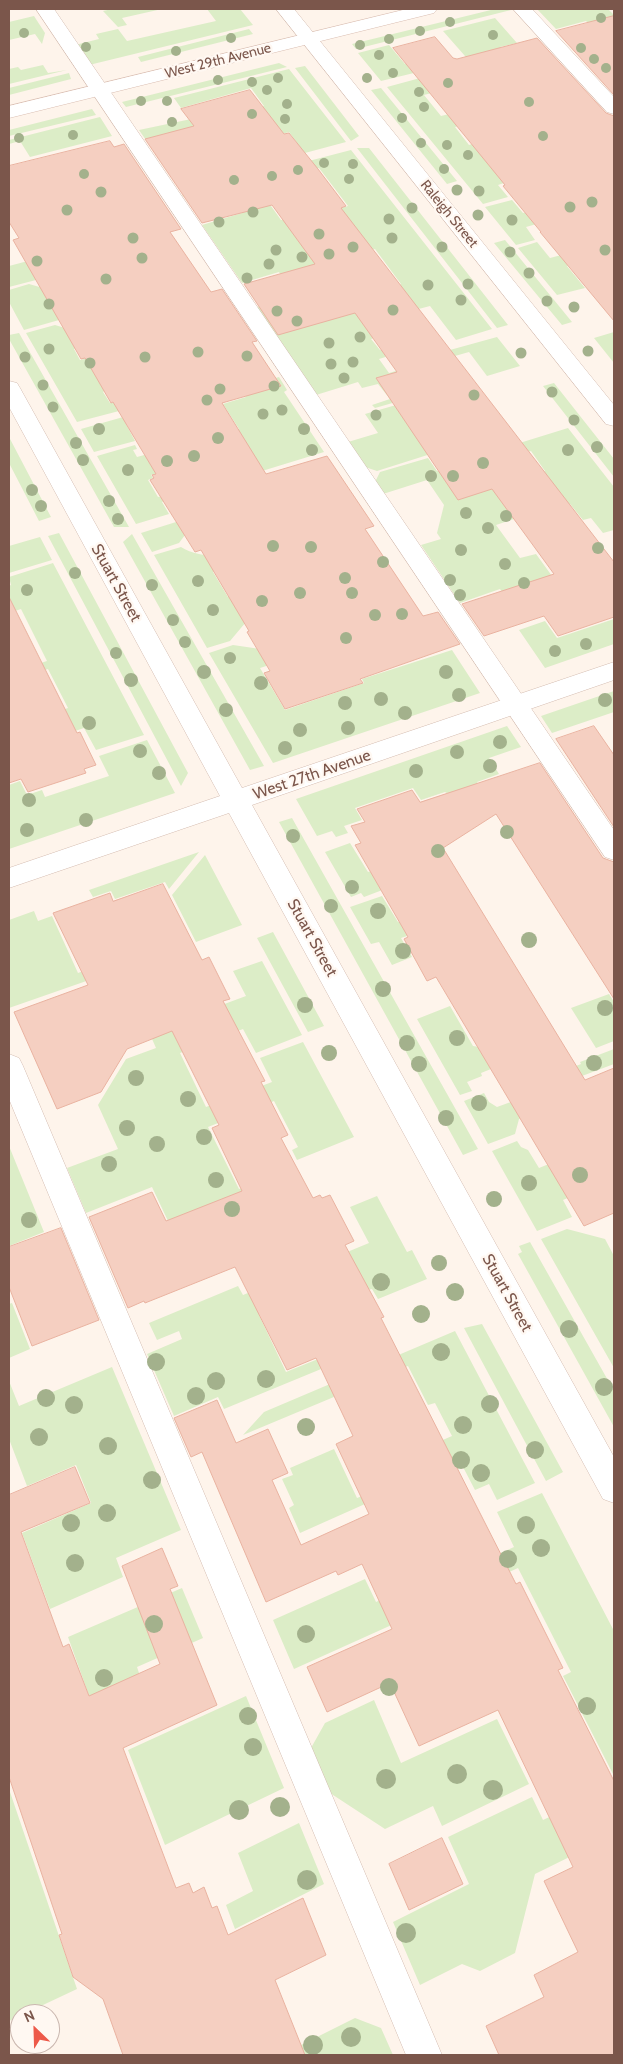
<!DOCTYPE html>
<style>
body{margin:0}
#map{position:relative;width:623px;height:2064px;overflow:hidden;background:#fef4eb;font-family:Cabin,sans-serif}
canvas{display:block}
.frame{position:absolute;inset:0;border:10px solid #7b564b;pointer-events:none}
.north{position:absolute;left:10px;top:2004px;width:50px;height:50px;box-sizing:border-box;background:#fff8f2;border:1px solid #cab7af;border-radius:50%;rotate:336deg;font-size:14px;font-weight:700;line-height:20px;text-align:center;color:#7b564b}
.north::after{content:'';display:block;margin:auto;width:18px;height:22px;background:#ed5a4a;clip-path:polygon(50% 0,100% 100%,50% 72%,0 100%)}
</style>
<div id="map">
<canvas width="623" height="2064"></canvas>
<div class="frame"></div>
<div class="north">N</div>
</div>
<script>
const context = document.querySelector('canvas').getContext('2d');
context.lineJoin = 'round';
function fillPath(path, color) { context.fillStyle = color; context.fill(path, 'evenodd'); }
function strokePath(path, color, width, dash) { context.strokeStyle = color; context.lineWidth = width; context.lineCap = dash ? 'butt' : 'round'; context.setLineDash(dash || []); context.stroke(path); }
function write(font, color, halo, rows, align = 'center') {
  context.font = font + ' Cabin,sans-serif'; context.lineWidth = 4.5; context.setLineDash([]); context.textBaseline = 'middle'; context.strokeStyle = halo; context.fillStyle = color; for (const [text, x, y, turn = 0] of rows) {
    context.save(); context.translate(x, y); context.rotate((+turn || 0) * Math.PI / 180); context.textAlign = isNaN(turn) ? turn : align; if (halo) context.strokeText(text, 0, 0); context.fillText(text, 0, 0); context.restore();
  }
}
fillPath(new Path2D(`
 M112,9H162L122,18L127,25L118,27L103,11Z
 M207,9H240L253,25L89,65L75,45L99,39L96,34L118,29L127,41L216,21Z
 M495,9L511,10L356,49L352,44Z
 M537,9H608L614,15V34L602,37L586,21L556,29Z
 M34,16L45,33L42,44L35,34L9,40V22Z
 M495,18L517,43L500,47L517,67L477,81L424,95L441,116L473,108L463,125L455,127L469,145L478,142L510,181L498,185L508,197L483,204L387,87L472,64L443,31Z
 M249,29L253,34L141,62L138,57Z
 M389,45L405,64L410,63L418,72L381,81L358,53Z
 M279,63L287,67L126,107L122,102Z
 M43,65L48,73L67,70L9,84V69L18,67L21,70Z
 M305,66L359,136L351,141L295,68Z
 M289,69L346,142L245,169L297,143L289,132L282,134L229,115L264,106L251,88L181,108L174,98Z
 M69,73L71,79L9,95V88Z
 M381,88L457,181L447,184L371,90Z
 M92,109L96,115L9,136V130Z
 M100,117L112,136L30,157L20,141L9,144V140Z
 M196,118L203,127L168,172L139,130Z
 M357,148H369L508,325L497,328Z
 M351,150L492,329L456,340L430,306L411,311L393,287L401,284L375,249L320,264L289,222L348,206L319,168L257,184L251,176Z
 M217,185H256L281,220L286,219L319,265L283,279L279,272L242,283L202,225L242,213L223,187L184,197L182,195Z
 M583,197L593,208L526,227L535,240L516,245L485,207L512,200L523,213Z
 M505,240L572,322L562,325L494,243Z
 M614,241V252L567,266L585,288L557,295L518,248L537,242L550,258Z
 M73,249L34,276L36,280L9,287V266Z
 M29,284L57,292L59,320L24,330L9,302V290Z
 M297,296L360,302L384,335L371,339L380,350L388,348L392,355L379,359L389,373L406,368L424,394L375,408L372,405L390,399L378,384L362,388L358,382L316,395L257,307Z
 M55,325L65,328L80,347L74,349L80,360L97,356L106,390L103,392L110,403L114,402L119,411L77,422L26,333Z
 M614,332V363L594,338Z
 M19,333L129,527H114L9,339V335Z
 M497,337L520,366L487,376L469,352L409,369L410,361Z
 M279,377L287,390L284,392L324,452L249,475L200,441L239,429L223,404L246,397L240,388Z
 M554,383L614,459V477L543,386Z
 M204,394L196,404L126,424L135,441L94,452L81,429Z
 M427,396L459,445L377,471L365,467L348,442L378,433L365,414Z
 M568,428L614,487V530L603,533L591,518L583,520L570,504L553,509L539,473L545,471L531,451L505,459L497,450Z
 M9,437L51,517L39,521L9,463Z
 M135,445L137,449L133,450L137,457L166,449L209,458L151,475L153,478L148,480L158,497L163,496L165,501L162,502L169,514L136,524L97,456Z
 M496,453L523,516L496,525L520,558L536,554L552,576L523,622L500,589L460,603L421,545L441,539L437,533L444,505L427,480L383,494L375,482L380,472L428,458L437,471Z
 M243,501L194,523L179,543L152,552L141,533Z
 M59,533L188,773L181,786L48,536Z
 M132,534L264,766L250,770L123,542Z
 M40,537L52,560L9,573V546Z
 M181,547C205,563 250,553 278,551L213,572L228,597L237,594L251,616L230,641L207,648L154,555Z
 M53,563L144,735L96,750L84,728L42,742L48,715L68,708L48,669L9,682V673L47,661L21,609L9,613V586L11,585L9,577Z
 M614,619V644L545,668L519,630L545,621L557,638Z
 M233,645L301,655L260,668L285,710L364,683L362,679L452,650L480,693L273,763L209,653Z
 M614,691V712L552,733L541,716Z
 M507,726L521,747L489,758L499,774L477,782L498,814L487,817L445,792L421,800L413,788L355,808L362,820L344,826L348,833L336,837L332,831L317,836L296,799Z
 M147,740L175,793L9,849V785L20,781L27,795L42,790L45,797L109,776L99,756Z
 M292,818L478,1149L463,1155L279,822Z
 M350,843L368,872L384,867L385,889L364,897L361,893L351,897L325,852Z
 M199,852L169,889L165,882L115,899L111,891L93,897L89,890Z
 M205,855L242,925L196,942L172,895Z
 M382,896L398,922L425,913L413,934L401,938L412,957L392,965L379,942L371,944L350,907Z
 M34,911L38,921L52,916L78,973L91,968L95,978L9,1008V920Z
 M273,932L324,1026L308,1032L257,938Z
 M262,961L302,1035L256,1053L243,1029L180,1053L206,1107L272,1082L260,1058L303,1042L354,1137L297,1160L292,1150L298,1147L274,1101L208,1127L239,1189L243,1188L252,1207L176,1238L152,1187L86,1213L67,1168L118,1149L98,1105L126,1059L156,1048L149,1032L246,996L233,971Z
 M609,994L614,1002V1041L596,1048L571,1008Z
 M450,1006L473,1046L479,1047L491,1069L481,1073L482,1076L467,1082L472,1091L460,1095L417,1019Z
 M614,1049V1064L582,1076L576,1066L581,1064L580,1062Z
 M484,1093L489,1102L497,1107L519,1099L528,1116L519,1119L515,1134L488,1144L464,1101Z
 M614,1126V1170L573,1187L577,1194L563,1200L572,1217L537,1231L492,1151L517,1141L521,1147L528,1150L539,1168L588,1148L598,1132Z
 M9,1146L44,1232L9,1246Z
 M377,1196L407,1252L412,1250L427,1279L378,1299L372,1289L259,1315L286,1372L355,1344L360,1353L224,1409L218,1397L174,1416L147,1354L182,1339L179,1331L157,1340L149,1323L238,1286L243,1295L369,1243L350,1207Z
 M567,1229L605,1239L614,1256V1368L541,1239Z
 M530,1242L614,1391V1427L518,1254L522,1252L519,1246Z
 M12,1303L30,1349L9,1358V1304Z
 M482,1324L563,1472L546,1481L464,1328Z
 M455,1331L535,1483L497,1500L489,1484L475,1490L463,1467L452,1472L438,1442L452,1436L435,1403L428,1405L408,1366L243,1435L264,1412Z
 M112,1367L181,1530L116,1558L123,1577L50,1609L22,1533L91,1503L76,1465L27,1486L9,1439V1381L19,1406Z
 M334,1449L357,1498L370,1493L374,1500L300,1533L289,1508L294,1505L282,1479L293,1475L290,1468Z
 M542,1493L614,1631V1776L563,1676L571,1672L518,1568L294,1669L273,1620L365,1579L376,1602L398,1592L401,1598L514,1547L497,1512Z
 M182,1588L203,1638L137,1667L142,1682L92,1704L68,1637Z
 M246,1696L284,1788L165,1845L128,1750Z
 M374,1700L401,1763L497,1719L529,1784L442,1826L433,1806L385,1829L330,1793L311,1748L325,1723Z
 M614,1786V1835L535,1874L515,1953L480,1971L462,1964L420,1985L393,1922L469,1884L448,1837L532,1797L543,1820Z
 M9,1789L77,1989L9,2021Z
 M299,1823L324,1884L235,1929L226,1905L253,1891L238,1853Z
 M355,2018L381,2028L393,2055H281Z`), '#dcedc7');
const building = new Path2D(`
 M614,16V95L556,31Z
 M435,37L453,58L457,59L537,38L606,113L614,116V321L540,232H541L503,186L505,185L393,48Z
 M250,90L284,134L289,133L318,169L346,206L341,208L614,562V617L558,636L544,616L484,636L462,604L554,574L492,489L458,500L376,378L397,372L355,313L278,335L244,284L315,264L272,205L202,223L145,139L194,126L181,109Z
 M110,141L114,147L124,144L181,229L170,232L211,292L222,289L257,341L252,342L281,386L222,403L266,474L327,456L374,526L365,529L423,616L438,612L460,644L360,679L363,683L285,709L264,673L270,671L247,632L249,631L201,550L195,552L150,480L154,478L152,475L156,474L113,402L111,403L85,358L81,359L13,240L19,238L9,222V166Z
 M9,597L77,733L80,732L96,765L84,769L86,773L28,792L21,779L9,783Z
 M594,726L614,755V827L556,739Z
 M540,763L603,858L614,862V999L496,814L443,848L585,1080L614,1068V1213L584,1226L436,977L427,981L404,939L408,937L355,845L361,843L351,826L365,822L357,809L412,790L420,802Z
 M163,884L202,960L209,957L230,999L223,1001L265,1081L261,1082L288,1135L281,1138L313,1198L320,1195L322,1198L330,1195L354,1241L345,1245L384,1317L381,1318L516,1584L520,1582L563,1668L558,1670L614,1781V2055H499L486,2026L544,1997L534,1975L578,1952L544,1881L573,1867L498,1710L419,1746L390,1683L327,1712L307,1667L392,1629L362,1564L338,1575L336,1571L266,1602L202,1452L191,1457L174,1418L217,1400L236,1443L268,1429L288,1473L272,1480L301,1545L369,1514L336,1444L353,1436L316,1358L287,1370L235,1267L145,1303L144,1301L128,1308L89,1217L152,1192L166,1221L242,1191L212,1128L219,1125L172,1031L127,1049L101,1092L57,1109L14,1012L88,985L53,913L110,893L113,901Z
 M61,1228L99,1320L32,1346L9,1287V1247Z
 M75,1467L90,1503L21,1532L63,1647L69,1644L89,1696L160,1664L122,1566L162,1548L178,1586L170,1589L217,1705L123,1748L176,1888L189,1883L193,1893L204,1887L212,1908L217,1906L228,1935L303,1898L326,1955L275,1980L305,2055H123L103,1999L73,1977L59,1935L62,1934L9,1777V1495Z
 M442,1838L463,1884L409,1910L389,1864Z`);
fillPath(building, '#f5cfc1');
strokePath(building, '#e9b2a0', 1);
const lane = new Path2D(`
 M36,9H54L614,830V860L605,857Z
 M513,9H532L614,97V114L607,112Z
 M9,1054L19,1058L23,1066L442,2055H406L9,1099Z`);
const street = new Path2D(`
 M276,9H294L614,405V426L606,424Z
 M9,381L17,383L20,388L242,788L614,662V680L252,805L614,1457V1503L603,1499L229,813L9,888V868L220,796L9,407Z`);
const secondary = new Path2D(`
 M407,9H437L434,13L9,118V106Z`);
strokePath(lane, '#d4bcb1', 1);
strokePath(street, '#d4bcb1', 1);
strokePath(secondary, '#d9bdb1', 1);
fillPath(lane, '#fff');
fillPath(street, '#fff');
fillPath(secondary, '#fff');
context.fillStyle = '#a3b18c';
for (const [x, y, r] of [
 [601,18,5],
 [450,22,5],
 [420,31,5],
 [24,33,5],
 [493,35,5],
 [231,38,5],
 [389,39,5],
 [360,45,5],
 [86,47,5],
 [581,48,5],
 [176,51,5],
 [379,55,5],
 [594,59,5],
 [606,68,5],
 [393,73,5],
 [278,78,5],
 [367,78,5],
 [218,80,5],
 [252,82,5],
 [448,83,5],
 [267,90,5],
 [419,92,5],
 [141,101,5],
 [167,101,5],
 [529,102,5],
 [287,104,5],
 [424,107,5],
 [252,114,5],
 [402,118,5],
 [285,119,5],
 [172,122,5],
 [73,135,5],
 [543,136,5],
 [19,138,5],
 [421,143,5],
 [447,145,5],
 [468,155,5],
 [324,163,5],
 [353,164,5],
 [444,169,5],
 [298,170,5],
 [84,174,5],
 [272,176,5],
 [349,179,5],
 [234,180,5],
 [457,190,5.5],
 [479,191,5.5],
 [101,192,5.5],
 [592,202,5.5],
 [570,207,5.5],
 [412,208,5.5],
 [67,210,5.5],
 [253,212,5.5],
 [478,215,5.5],
 [389,219,5.5],
 [512,220,5.5],
 [219,222,5.5],
 [319,234,5.5],
 [133,238,5.5],
 [392,238,5.5],
 [353,247,5.5],
 [442,247,5.5],
 [276,250,5.5],
 [605,250,5.5],
 [510,252,5.5],
 [329,254,5.5],
 [302,257,5.5],
 [142,258,5.5],
 [37,261,5.5],
 [269,264,5.5],
 [529,273,5.5],
 [247,278,5.5],
 [106,279,5.5],
 [468,284,5.5],
 [428,285,5.5],
 [461,300,5.5],
 [547,301,5.5],
 [49,304,5.5],
 [574,307,5.5],
 [393,310,5.5],
 [277,311,5.5],
 [297,321,5.5],
 [360,337,5.5],
 [329,343,5.5],
 [49,349,5.5],
 [588,351,5.5],
 [198,352,5.5],
 [521,353,5.5],
 [247,356,5.5],
 [25,357,5.5],
 [145,357,5.5],
 [353,362,5.5],
 [90,363,5.5],
 [331,364,5.5],
 [344,378,5.5],
 [43,385,5.5],
 [274,386,5.5],
 [220,389,5.5],
 [552,392,5.5],
 [474,395,5.5],
 [207,400,5.5],
 [53,407,5.5],
 [282,410,5.5],
 [263,414,5.5],
 [376,415,5.5],
 [574,420,5.5],
 [99,429,6],
 [304,429,6],
 [218,438,6],
 [76,443,6],
 [597,447,6],
 [312,450,6],
 [568,450,6],
 [194,456,6],
 [83,460,6],
 [167,461,6],
 [483,463,6],
 [128,470,6],
 [431,476,6],
 [453,476,6],
 [32,490,6],
 [109,501,6],
 [41,506,6],
 [466,513,6],
 [506,516,6],
 [118,519,6],
 [488,528,6],
 [273,546,6],
 [311,547,6],
 [598,548,6],
 [461,550,6],
 [383,562,6],
 [505,564,6],
 [75,573,6],
 [345,578,6],
 [450,580,6],
 [198,581,6],
 [524,583,6],
 [152,585,6],
 [27,590,6],
 [300,593,6],
 [352,593,6],
 [460,595,6],
 [262,601,6],
 [213,610,6],
 [402,614,6],
 [375,615,6],
 [173,620,6],
 [346,638,6],
 [185,642,6],
 [586,644,6],
 [555,651,6],
 [116,653,6],
 [230,658,6],
 [204,672,7],
 [446,672,7],
 [131,680,7],
 [261,683,7],
 [459,695,7],
 [381,699,7],
 [605,700,7],
 [345,703,7],
 [226,710,7],
 [405,713,7],
 [89,723,7],
 [348,728,7],
 [300,730,7],
 [500,742,7],
 [285,748,7],
 [140,751,7],
 [457,752,7],
 [490,766,7],
 [416,771,7],
 [159,773,7],
 [29,800,7],
 [86,820,7],
 [27,830,7],
 [507,832,7],
 [293,836,7],
 [438,851,7],
 [352,887,7],
 [331,906,7],
 [378,911,8],
 [529,940,8],
 [403,951,8],
 [383,989,8],
 [305,1005,8],
 [605,1008,8],
 [457,1038,8],
 [407,1043,8],
 [329,1053,8],
 [594,1063,8],
 [419,1064,8],
 [136,1078,8],
 [188,1099,8],
 [479,1103,8],
 [446,1118,8],
 [127,1128,8],
 [204,1137,8],
 [157,1144,8],
 [109,1164,8],
 [580,1175,8],
 [216,1180,8],
 [529,1183,8],
 [494,1199,8],
 [232,1209,8],
 [29,1220,8],
 [439,1263,8],
 [381,1282,9],
 [455,1292,9],
 [421,1314,9],
 [569,1329,9],
 [441,1352,9],
 [156,1362,9],
 [266,1379,9],
 [216,1381,9],
 [604,1387,9],
 [196,1396,9],
 [46,1398,9],
 [490,1404,9],
 [74,1405,9],
 [463,1425,9],
 [306,1427,9],
 [39,1437,9],
 [108,1446,9],
 [535,1450,9],
 [461,1460,9],
 [481,1473,9],
 [152,1480,9],
 [107,1513,9],
 [71,1523,9],
 [526,1525,9],
 [541,1548,9],
 [508,1559,9],
 [75,1563,9],
 [154,1624,9],
 [306,1634,9],
 [104,1678,9],
 [389,1687,9],
 [587,1706,9],
 [248,1716,9],
 [253,1747,9],
 [457,1774,10],
 [386,1779,10],
 [493,1790,10],
 [280,1807,10],
 [239,1810,10],
 [307,1880,10],
 [406,1933,10],
 [351,2037,10],
 [313,2045,10]
]) { context.beginPath(); context.arc(x, y, r, 0, 2 * Math.PI); context.fill(); }
write('14px', '#7b564b', '#fff8f2', [
 ["West 29th Avenue",218,61,-14],
 ["Raleigh Street",449,214,51]
]);
write('16px', '#7b564b', '#fff8f2', [
 ["Stuart Street",116,583,61],
 ["West 27th Avenue",312,775,-19],
 ["Stuart Street",312,938,61],
 ["Stuart Street",507,1293,61]
]);
</script>
